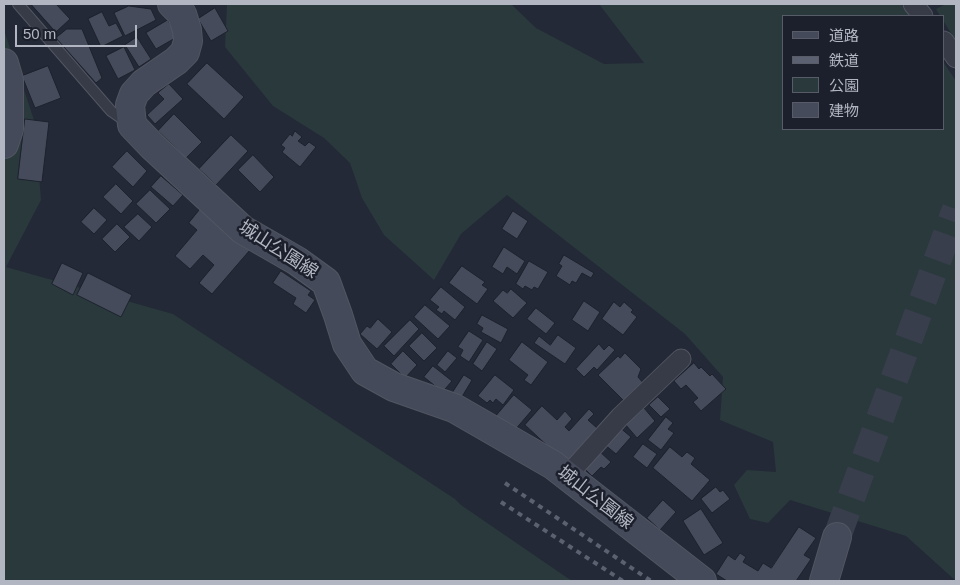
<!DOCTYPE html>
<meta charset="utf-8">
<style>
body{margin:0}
#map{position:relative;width:960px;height:585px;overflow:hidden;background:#232936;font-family:Helvetica,"Noto Sans JP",sans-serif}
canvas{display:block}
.frame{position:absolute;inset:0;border:5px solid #b2b6c3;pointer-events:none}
.legend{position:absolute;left:782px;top:15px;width:162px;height:115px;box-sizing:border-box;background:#1c202c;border:1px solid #585c68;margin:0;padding:6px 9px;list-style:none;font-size:15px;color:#b2b6c3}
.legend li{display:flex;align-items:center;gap:10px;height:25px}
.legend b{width:25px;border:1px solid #585c68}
.scale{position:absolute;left:15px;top:25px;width:122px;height:22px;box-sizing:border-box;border:2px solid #b2b6c3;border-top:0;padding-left:6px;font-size:15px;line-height:18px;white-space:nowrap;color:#b2b6c3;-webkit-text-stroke:4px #1c202c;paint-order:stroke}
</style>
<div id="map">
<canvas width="960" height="585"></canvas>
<div class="frame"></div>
<ul class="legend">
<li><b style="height:6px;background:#454a5a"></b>道路</li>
<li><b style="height:6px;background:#5b6170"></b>鉄道</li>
<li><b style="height:14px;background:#29393c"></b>公園</li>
<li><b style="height:14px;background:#454b5b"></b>建物</li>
</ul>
<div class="scale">50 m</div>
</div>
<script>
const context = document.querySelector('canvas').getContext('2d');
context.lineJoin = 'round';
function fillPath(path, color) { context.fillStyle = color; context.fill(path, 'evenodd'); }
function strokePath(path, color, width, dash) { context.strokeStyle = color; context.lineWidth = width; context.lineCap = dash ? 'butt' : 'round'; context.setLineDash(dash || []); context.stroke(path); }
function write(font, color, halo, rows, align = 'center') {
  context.font = font + ' Helvetica,"Noto Sans JP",sans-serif'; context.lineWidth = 5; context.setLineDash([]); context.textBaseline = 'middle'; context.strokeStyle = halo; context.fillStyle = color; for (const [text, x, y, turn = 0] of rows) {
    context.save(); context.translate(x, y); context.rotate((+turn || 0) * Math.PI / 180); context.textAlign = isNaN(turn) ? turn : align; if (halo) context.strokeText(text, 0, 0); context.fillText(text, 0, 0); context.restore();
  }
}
fillPath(new Path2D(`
 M227,4H511L536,28L604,64L644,63L599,4H901L910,16H784V129H944V63L956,81V581L906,536L790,500L768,523L750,519L734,485L747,470L776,472L773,442L720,420L723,377L685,334L507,195L461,234L434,280L384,235L362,198L350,163L324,138L273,106L225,47Z
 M946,4H956V41L944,22V16H940L936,9Z
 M4,30L35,123L41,200L6,267L173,314L455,499L461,505L572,581H4Z`), '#29393c');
const building = new Path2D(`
 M31,4H56L70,19L56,32Z
 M129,6L151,9L156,20L125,36L114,13Z
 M215,8L228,31L211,41L198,19Z
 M102,12L109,26L116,23L123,36L101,47L88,19Z
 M168,20L177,37L156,49L146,33Z
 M67,29H82L102,78L96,83L56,38Z
 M137,37L151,59L139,67L125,45Z
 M124,47L135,70L118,79L106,56Z
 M207,63L244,97L224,119L187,84Z
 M48,66L61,98L35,108L22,76Z
 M169,84L183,99L155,124L147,115L164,99L158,93Z
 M174,114L202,142L186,158L158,131Z
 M25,119L49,122L42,182L18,179Z
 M295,131L302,137L298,141L305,146L309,142L316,147L300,167L282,152L285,148L281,145L290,134L292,136Z
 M231,135L248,151L216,185L199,169Z
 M127,151L147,171L133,187L112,167Z
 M253,155L274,177L260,192L238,170Z
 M161,176L183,195L173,206L151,187Z
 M116,184L133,201L121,214L103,197Z
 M150,190L170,209L156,223L136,204Z
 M94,208L107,220L94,234L81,222Z
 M201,208L250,250L212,294L199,283L214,265L203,255L190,269L175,256L197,230L189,223Z
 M513,211L528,221L517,239L502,229Z
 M138,214L152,227L139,241L124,227Z
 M117,224L130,237L115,252L102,239Z
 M504,247L525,261L517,274L507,267L503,274L492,267Z
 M564,255L594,273L591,278L582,273L576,283L572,281L570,285L556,276L562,266L559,264Z
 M529,261L548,272L538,289L534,287L532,290L525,286L523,289L516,284Z
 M62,263L83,273L73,295L52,284Z
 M462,266L485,282L482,285L488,289L477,304L449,283Z
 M281,271L311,291L308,295L315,300L306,313L293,304L296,298L273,283Z
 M88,273L132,295L121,317L77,295Z
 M441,287L465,307L455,320L444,311L442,314L436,310L439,307L430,300Z
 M511,289L527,303L513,318L493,301L503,290L507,293Z
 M584,301L600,312L588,331L572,320Z
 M614,302L620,307L624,302L633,310L631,312L637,317L623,335L602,319Z
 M425,305L450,326L438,339L414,317Z
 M536,308L555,323L546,334L527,319Z
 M482,315L508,329L501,343L481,332L483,328L477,324Z
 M378,319L392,332L377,349L360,334L367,326L370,328Z
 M410,320L419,329L394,356L384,346Z
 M469,331L483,340L469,362L460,356L463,350L458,347Z
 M422,333L437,348L424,361L409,346Z
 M558,335L576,348L565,364L534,343L539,336L550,345Z
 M487,342L497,349L482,371L473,364Z
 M522,342L548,362L531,385L524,380L528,375L509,360Z
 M599,344L604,350L609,345L615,350L597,370L594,367L584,377L576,369Z
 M403,351L417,365L405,378L391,364Z
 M448,351L457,358L445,372L437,365Z
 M625,353L641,369L638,377L644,384L625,402L598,375L618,356L620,358Z
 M694,363L699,369L701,367L710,376L712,374L726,389L701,411L693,402L698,398L686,385L681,389L674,381Z
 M433,366L452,381L445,389L448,391L445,394L424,377Z
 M464,375L472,380L460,400L451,395Z
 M495,375L514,390L503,405L496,399L493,403L490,400L487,403L478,396Z
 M514,395L532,410L514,431L496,416Z
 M658,397L670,409L661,417L649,405Z
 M542,406L557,420L565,411L572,419L565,427L569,431L589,409L594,414L588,420L597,428L566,463L525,425Z
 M644,408L655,421L637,438L625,424Z
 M666,417L673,423L668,429L674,433L661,450L648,440Z
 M618,426L631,437L616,454L604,444Z
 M643,444L657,454L647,468L633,457Z
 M670,447L682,457L687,452L695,458L691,464L710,480L692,501L653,468Z
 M598,450L611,462L604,469L601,467L592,476L583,467Z
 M716,487L720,492L723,490L730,499L712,513L701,499Z
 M663,500L676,512L660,530L647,518Z
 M701,509L723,543L704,555L683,521Z
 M799,527L816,538L804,555L811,559L796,581H727L716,574L728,555L735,560L740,553L746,557L743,562L758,571L763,563L771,568Z`);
fillPath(building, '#454b5b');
strokePath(building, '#1e222e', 1);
strokePath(new Path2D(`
 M837,537L956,209`), '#383e4b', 28, [28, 14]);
const lane = new Path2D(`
 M18,4L111,111L127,122`);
const street = new Path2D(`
 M913,4L923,16
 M944,41L956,58
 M567,476L620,417L681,359`);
const secondary = new Path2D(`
 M172,4L182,14L187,30L188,41L185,52L176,61L144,83L134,94L130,105L132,125L152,146L243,230L297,261L326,282L338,315L347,344L365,371L394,387L454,408L553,465L702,581
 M4,63L9,80V129L4,144
 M824,581L837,537`);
strokePath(lane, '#525662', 12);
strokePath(street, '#525662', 21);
strokePath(secondary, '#525662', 30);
strokePath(lane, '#373b47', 10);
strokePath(street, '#373b47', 19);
strokePath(secondary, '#454a5a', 28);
strokePath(new Path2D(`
 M505,483L651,581
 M501,502L623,581`), '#5b6170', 4, [5, 5]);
write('18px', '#b2b6c3', '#1c202c', [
 ["城山公園線",278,250,33],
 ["城山公園線",595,498,38]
]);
</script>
